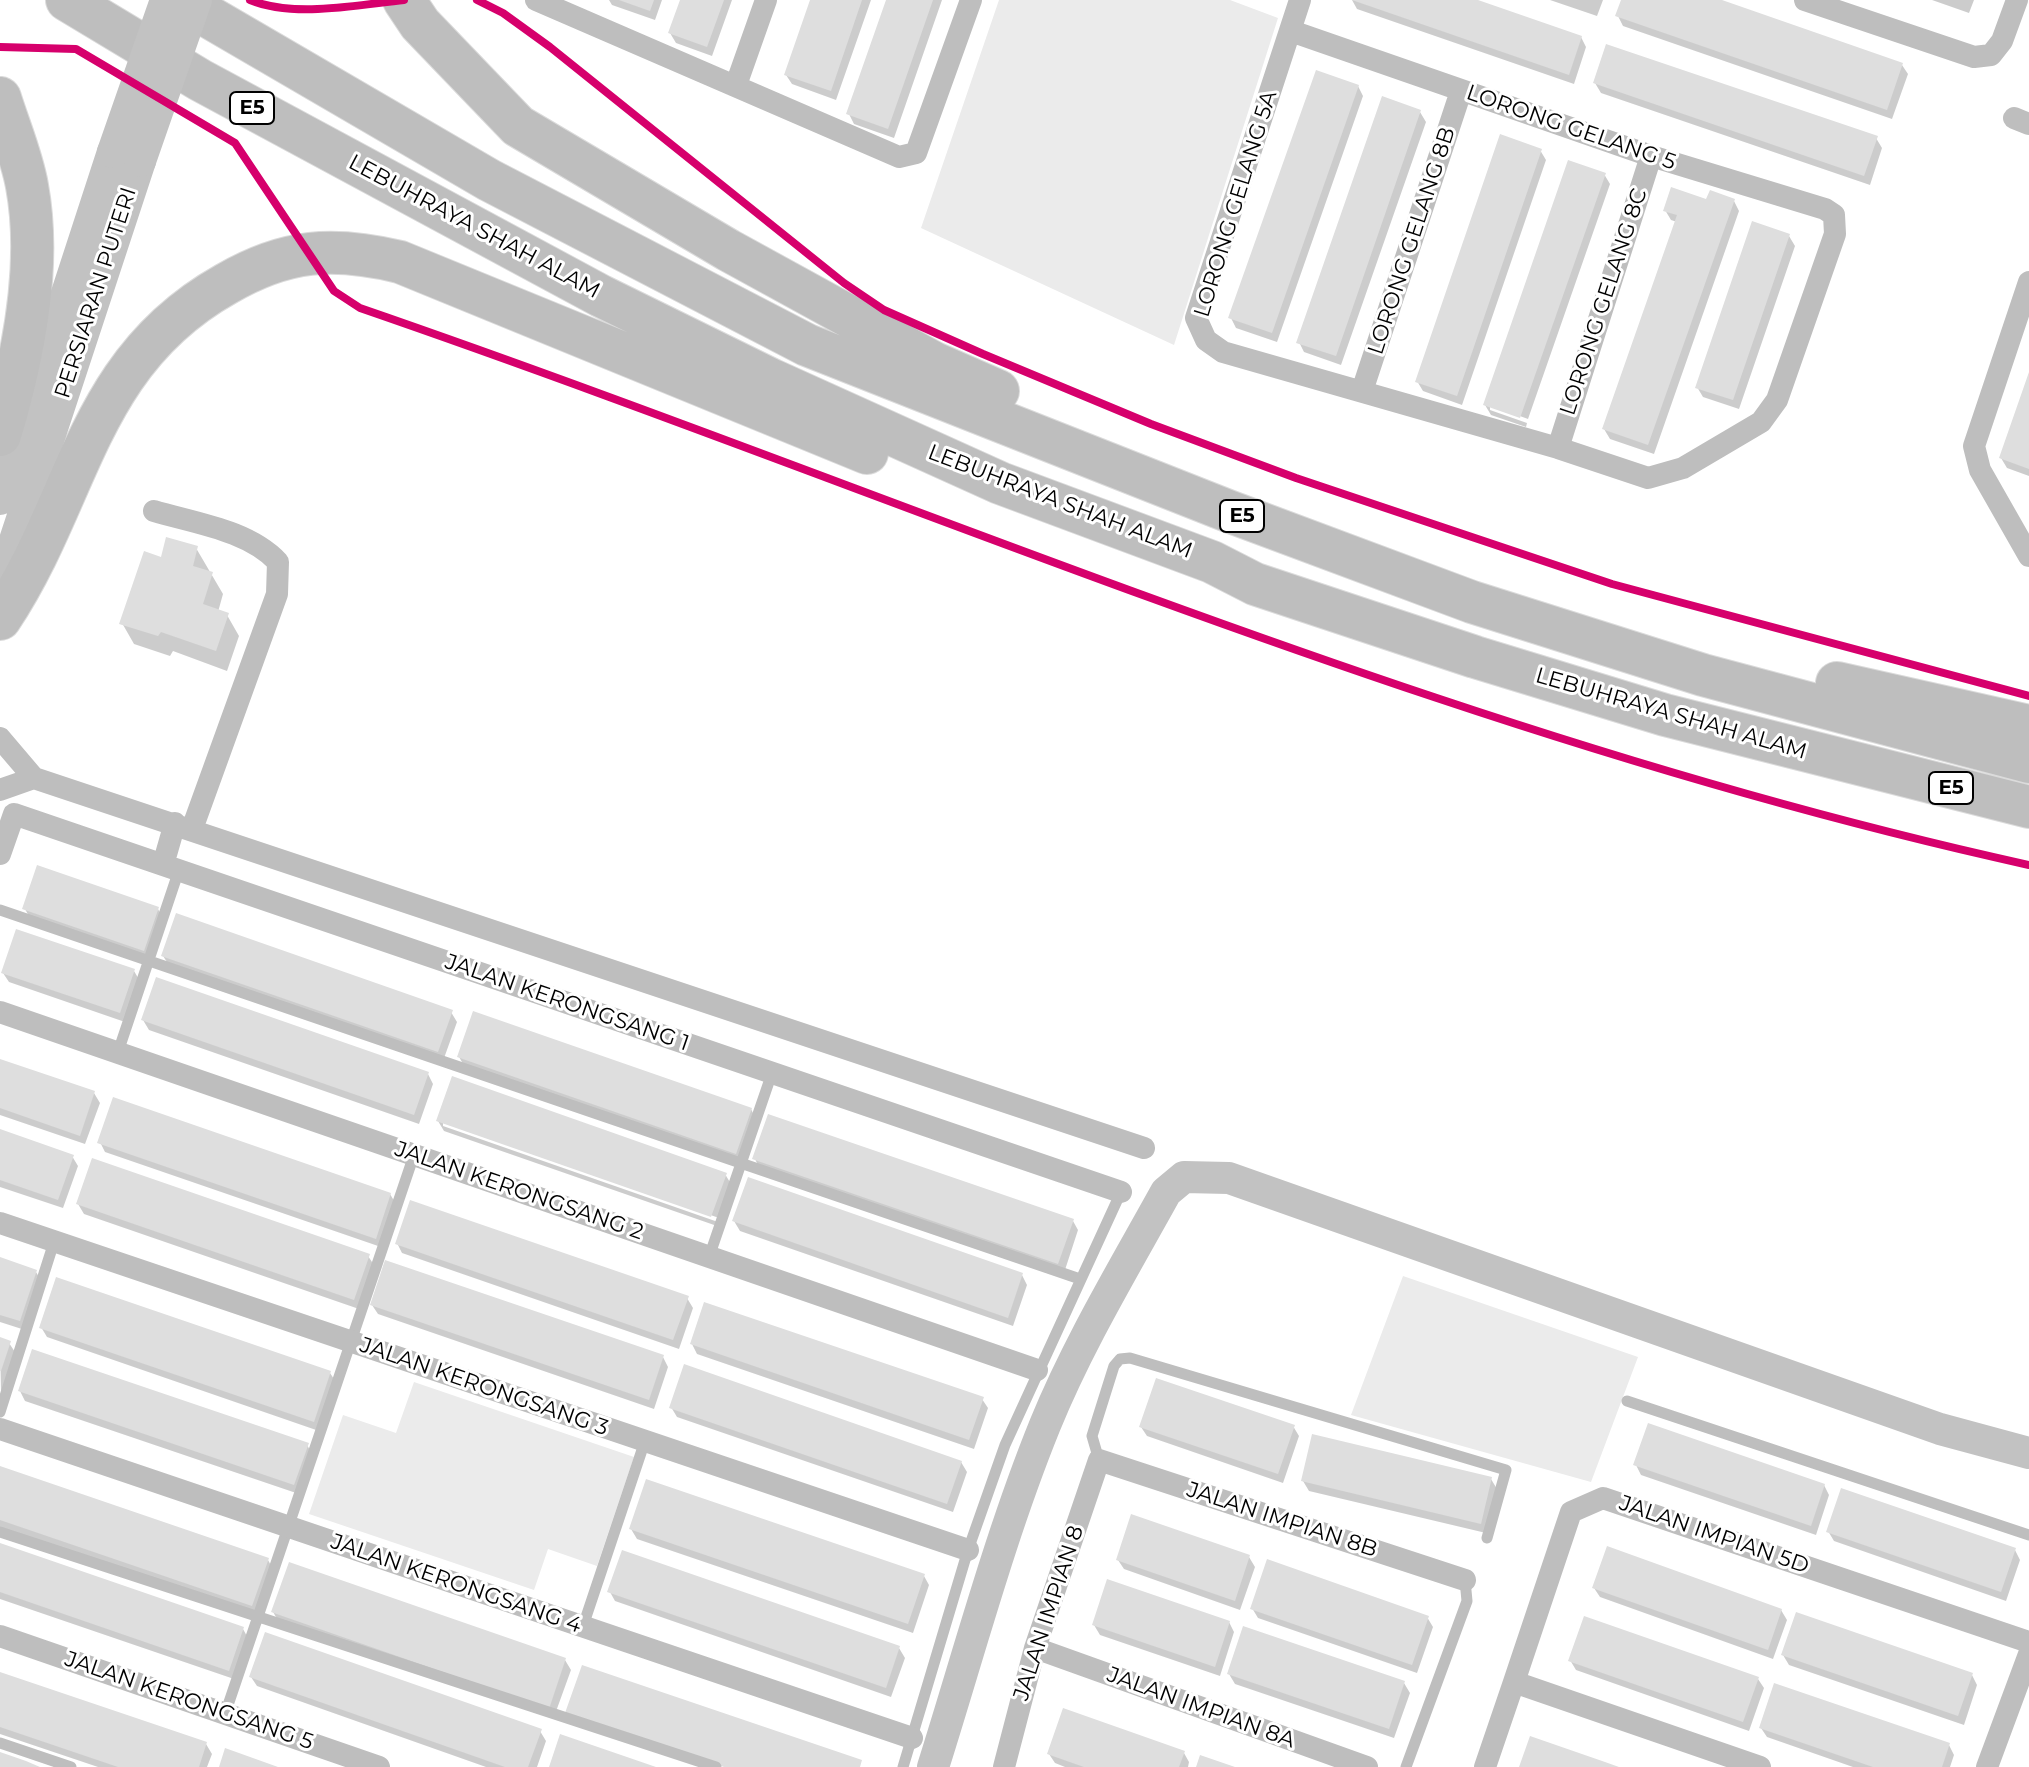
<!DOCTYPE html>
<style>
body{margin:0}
canvas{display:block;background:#fff}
</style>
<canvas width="2029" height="1767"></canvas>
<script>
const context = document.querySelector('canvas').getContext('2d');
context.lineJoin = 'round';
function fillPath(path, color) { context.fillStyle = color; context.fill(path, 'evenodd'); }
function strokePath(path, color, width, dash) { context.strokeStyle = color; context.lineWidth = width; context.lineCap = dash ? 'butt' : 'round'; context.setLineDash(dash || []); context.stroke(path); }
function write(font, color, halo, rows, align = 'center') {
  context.font = font + ' Montserrat,sans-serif'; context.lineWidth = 6; context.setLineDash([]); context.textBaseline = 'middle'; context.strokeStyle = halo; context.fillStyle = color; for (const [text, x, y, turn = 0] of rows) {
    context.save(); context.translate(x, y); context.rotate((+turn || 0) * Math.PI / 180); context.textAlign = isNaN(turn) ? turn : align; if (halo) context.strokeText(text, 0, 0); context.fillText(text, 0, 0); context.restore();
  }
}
fillPath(new Path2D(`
 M999,0H1230L1278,18L1174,345L921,228Z
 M1403,1276L1638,1357L1591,1482L1351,1415Z
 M414,1382L634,1457L597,1566L548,1549L534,1590L309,1514L343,1415L396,1433Z`), '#ebebeb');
fillPath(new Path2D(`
 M609,0H662L655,20L612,5Z
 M682,0H732L712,56L676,43L670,33Z
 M812,0H871L836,100L792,84L786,75Z
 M888,0H942L894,138L854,124L849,114Z
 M1352,0H1472L1581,37L1586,47L1574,84L1357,9Z
 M1550,0H1603L1597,16Z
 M1623,0H1715L1902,65L1908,74L1892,119L1623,26L1618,16Z
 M1932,0H1974L1969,13Z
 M1595,83L1876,138L1882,148L1870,185L1601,93Z
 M1358,86L1363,96L1277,342L1236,328L1231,318Z
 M1420,112L1426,122L1341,365L1304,352L1299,342Z
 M1540,150L1546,160L1462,405L1423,391L1417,381Z
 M1604,174L1610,184L1528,419L1490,405V410L1527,423L1526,427L1491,415L1485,405Z
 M1734,201L1739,211L1654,454L1610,439L1604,429L1677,222L1671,220L1665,210Z
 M1789,236L1795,246L1739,409L1703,397L1697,387Z
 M2029,377V476L2007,468L2001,458Z
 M196,548L223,594L218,612L227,615L239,636L227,671L173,651L170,656L134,644L122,623L162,560Z
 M25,909H158L163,919L149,959L30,918Z
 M163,956L451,1012L457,1022L443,1061L169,965Z
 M134,971L140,981L125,1022L9,982L3,973Z
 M143,1020L428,1074L433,1084L419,1124L149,1030Z
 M459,1057L751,1109L756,1119L741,1162L465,1067Z
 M0,1061L94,1093L100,1103L85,1144L0,1115Z
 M453,1079L725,1174L731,1184L719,1218L443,1121V1126L718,1222L717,1226L444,1131L438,1121Z
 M0,1131L72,1156L78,1166L63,1208L0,1187Z
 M100,1142L390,1194L396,1204L381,1247L105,1152Z
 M755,1159L1073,1221L1078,1230L1064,1273L760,1169Z
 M78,1204L368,1256L374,1265L359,1309L84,1214Z
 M734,1221L1022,1275L1027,1285L1013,1326L740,1231Z
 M397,1243L687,1298L693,1308L679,1349L402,1253Z
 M0,1259L36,1272L42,1282L25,1330L0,1322Z
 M372,1305L663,1357L668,1367L654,1409L378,1314Z
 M41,1327L330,1373L336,1382L319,1431L47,1337Z
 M0,1340L9,1343L15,1352L1,1394Z
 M692,1344L982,1399L988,1408L974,1449L697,1354Z
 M20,1391L307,1445L313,1455L299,1494L25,1401Z
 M671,1407L961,1462L967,1472L953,1512L677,1417Z
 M1293,1426L1299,1436L1283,1483L1147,1436L1141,1427Z
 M1636,1465L1824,1485L1829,1495L1816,1535L1641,1475Z
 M0,1468L268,1560L273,1569L258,1615L0,1527Z
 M1491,1479L1497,1489L1486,1533L1309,1491L1303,1481Z
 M631,1529L924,1576L929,1585L913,1633L637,1539Z
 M1828,1531L2015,1550L2020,1560L2006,1601L1834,1541Z
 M0,1545L243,1629L248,1638L234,1679L0,1599Z
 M1249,1557L1255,1567L1240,1610L1124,1569L1118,1560Z
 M1594,1588L1781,1610L1787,1620L1773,1659L1600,1597Z
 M610,1592L899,1648L905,1658L891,1697L615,1601Z
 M1252,1608L1427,1617L1433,1627L1417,1673L1258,1618Z
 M273,1612L565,1660L571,1670L554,1717L279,1622Z
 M1229,1622L1234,1632L1220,1676L1100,1635L1094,1625Z
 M1783,1655L1972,1675L1977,1685L1964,1725L1789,1665Z
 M1570,1660L1758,1679L1764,1688L1749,1731L1576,1670Z
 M0,1674L206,1744L212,1754L207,1767H98L0,1734Z
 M1229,1674L1404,1683L1410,1693L1394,1738L1235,1684Z
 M251,1677L540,1731L546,1741L537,1767H486L257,1686Z
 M1761,1728L1949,1745L1954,1755L1950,1767H1853L1767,1737Z
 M1184,1753L1189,1762L1188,1767H1065L1055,1763L1049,1754Z`), '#0003');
fillPath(new Path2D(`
 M619,0H654L650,11Z
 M680,0H724L707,47L668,33Z
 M810,0H862L831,91L784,75Z
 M886,0H933L888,129L846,114Z
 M1352,0H1478L1582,36L1569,75Z
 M1621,0H1722L1903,63L1887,110L1615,16Z
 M1606,44L1878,136L1864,176L1593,83Z
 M1316,70L1359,85L1272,333L1228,318Z
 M1382,96L1421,110L1336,356L1296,343Z
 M1500,134L1542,149L1457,396L1415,382Z
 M1568,160L1606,173L1520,418L1483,405Z
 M1671,187L1706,199L1710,190L1735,199L1648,445L1602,429L1677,215L1663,211Z
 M1752,221L1790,234L1733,400L1695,388Z
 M2029,372V469L1999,458Z
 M166,537L198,546L193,566L213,572L203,604L229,613L216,651L161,632L158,636L119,624L144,551L161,557Z
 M37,865L159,907L144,951L22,909Z
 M176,913L453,1010L438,1052L161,956Z
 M16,929L135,969L120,1013L1,973Z
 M156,977L429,1072L414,1115L141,1020Z
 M473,1011L752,1108L736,1154L457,1057Z
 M0,1059L95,1091L80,1136L0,1108Z
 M452,1076L727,1173L711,1217L436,1121Z
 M113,1097L391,1193L376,1239L97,1143Z
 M768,1114L1074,1219L1058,1264L752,1159Z
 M0,1129L74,1155L58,1200L0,1180Z
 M92,1158L370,1254L354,1300L76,1204Z
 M748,1177L1023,1273L1008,1318L732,1221Z
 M410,1200L689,1296L673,1340L395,1244Z
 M0,1257L37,1270L20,1321L0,1315Z
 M385,1260L664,1355L649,1400L370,1305Z
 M56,1277L331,1371L314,1422L39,1328Z
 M704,1302L984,1397L969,1440L690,1344Z
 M0,1337L11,1341L1,1371H0Z
 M32,1349L309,1443L294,1485L18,1391Z
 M684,1364L962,1461L947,1504L669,1408Z
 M1156,1378L1295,1425L1278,1474L1139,1427Z
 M1648,1423L1825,1484L1811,1526L1633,1465Z
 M1312,1434L1492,1477L1481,1524L1301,1481Z
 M0,1466L269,1558L252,1606L0,1520Z
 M646,1479L925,1574L908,1624L629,1529Z
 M1841,1488L2016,1548L2001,1592L1826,1532Z
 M1131,1514L1250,1555L1235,1601L1116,1560Z
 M0,1543L244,1627L229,1671L0,1592Z
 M1607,1546L1782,1609L1768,1650L1592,1588Z
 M622,1550L900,1646L886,1688L607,1592Z
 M1267,1559L1429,1616L1412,1665L1250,1609Z
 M289,1562L566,1658L549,1709L271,1612Z
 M1107,1579L1230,1621L1215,1667L1092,1625Z
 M1796,1612L1973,1673L1958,1716L1781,1655Z
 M1584,1616L1759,1677L1743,1722L1568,1661Z
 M1243,1626L1405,1681L1389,1729L1227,1674Z
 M265,1632L542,1729L528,1767H505L249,1677Z
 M582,1665L862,1760L860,1767H724L565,1713Z
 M0,1672L207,1742L199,1767H118L0,1727Z
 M1774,1683L1950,1743L1942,1767H1873L1759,1728Z
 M1063,1708L1185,1751L1179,1767H1084L1047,1754Z
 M560,1734L656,1767H549Z
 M1530,1736L1605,1762L1619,1767H1519Z
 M225,1748L278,1767H219Z
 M0,1752L26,1761L40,1767H0Z
 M1200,1755L1235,1767H1196Z`), '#dedede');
const highway = new Path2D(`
 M67,0L200,80L601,296L772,380L1000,483L1212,562L1255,584L1475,657L1665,715L2029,807
 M180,0L489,180L807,345L1228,511L1472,602L1703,675L2029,762
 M404,0L420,24L518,126L728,250L934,363L998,391
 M0,98C9,127 22,157 27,186C42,267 23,358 0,435
 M0,619C81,498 85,363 226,284C286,249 333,246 400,262L867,453
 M1837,683L2029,726`);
strokePath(highway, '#dbdbdb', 44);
strokePath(new Path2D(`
 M0,910L1080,1279
 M118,1052L179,870
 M709,1257L772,1073
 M1627,1401L2029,1535
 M0,1412L54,1242
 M1099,1460L1092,1436L1114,1366L1120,1359L1130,1358L1506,1470L1487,1538
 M0,1532L716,1767
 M583,1626L645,1441
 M225,1714L414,1155
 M0,1743L71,1767
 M903,1767L968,1550L1005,1445L1121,1192
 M1406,1767L1467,1601L1465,1580`), '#bebebe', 11);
strokePath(new Path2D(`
 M536,0L899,157L916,153L971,0
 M1805,0L1974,57L1991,55L2002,41L2017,0
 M1291,31L1651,156L1825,209L1834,215L1835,234L1777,400L1761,422L1683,468L1648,478L1558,448L1223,352L1206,340L1196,318L1300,0
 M736,85L766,0
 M2014,118L2029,124
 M2029,282L1974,446L1980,470L2029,556
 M1362,391L1461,91
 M1558,448L1651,156
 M154,511C194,523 248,530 278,562L277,594L192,829
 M0,738L34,778L1144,1148
 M0,790L34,778
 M0,854L14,814L1121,1192
 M163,865L175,823
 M0,1012L1037,1370
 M0,1223L968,1550
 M0,1429L912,1738
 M0,1636L379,1767
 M1035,1648L1367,1767
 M1514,1682L1571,1512L1603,1498L2029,1642
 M1004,1767L1035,1648L1099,1460L1465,1580
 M1485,1767L1514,1682L1760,1767
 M1987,1767L2029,1654`), '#bebebe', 22);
strokePath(new Path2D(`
 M0,499L113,152
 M0,586L140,161
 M933,1767C969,1653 1000,1536 1045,1425C1078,1344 1124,1268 1166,1192L1184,1177L1229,1178L1940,1429L2029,1453`), '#c2c2c2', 32);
strokePath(highway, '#bebebe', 42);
strokePath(new Path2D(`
 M113,152L166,0
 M140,161L196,0`), '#c2c2c2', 32);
strokePath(new Path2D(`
 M250,0C294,18 357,5 404,0
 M477,0L503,13L550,47L844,283L884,310L983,354L1151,424L1296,478L1612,584L2029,696
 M0,47L76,49L235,143L334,291L360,308C914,499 1454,739 2029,865`), '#d6006c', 8);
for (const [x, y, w] of [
 [252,108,44],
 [1242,516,44],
 [1951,788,44]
]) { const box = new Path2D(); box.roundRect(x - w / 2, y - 16, w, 32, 6); context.fillStyle = '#fff'; context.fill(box); strokePath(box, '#000', 2); }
write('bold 20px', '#000', null, [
 ["E5",252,108],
 ["E5",1242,516],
 ["E5",1951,788]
]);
write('22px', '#000', '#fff', [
 ["LORONG GELANG 5",1571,128,19],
 ["LORONG GELANG 5A",1236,204,-73],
 ["LEBUHRAYA SHAH ALAM",474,227,28],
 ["LORONG GELANG 8B",1412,241,-72],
 ["PERSIARAN PUTERI",96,293,-72],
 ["LORONG GELANG 8C",1604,302,-72],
 ["LEBUHRAYA SHAH ALAM",1060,502,21],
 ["LEBUHRAYA SHAH ALAM",1671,714,16],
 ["JALAN KERONGSANG 1",567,1003,19],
 ["JALAN KERONGSANG 2",519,1191,19],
 ["JALAN KERONGSANG 3",484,1387,19],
 ["JALAN IMPIAN 8B",1282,1520,18],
 ["JALAN IMPIAN 5D",1714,1535,19],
 ["JALAN KERONGSANG 4",456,1584,19],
 ["JALAN IMPIAN 8",1049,1613,-72],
 ["JALAN KERONGSANG 5",189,1701,19],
 ["JALAN IMPIAN 8A",1201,1708,20]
]);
</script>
